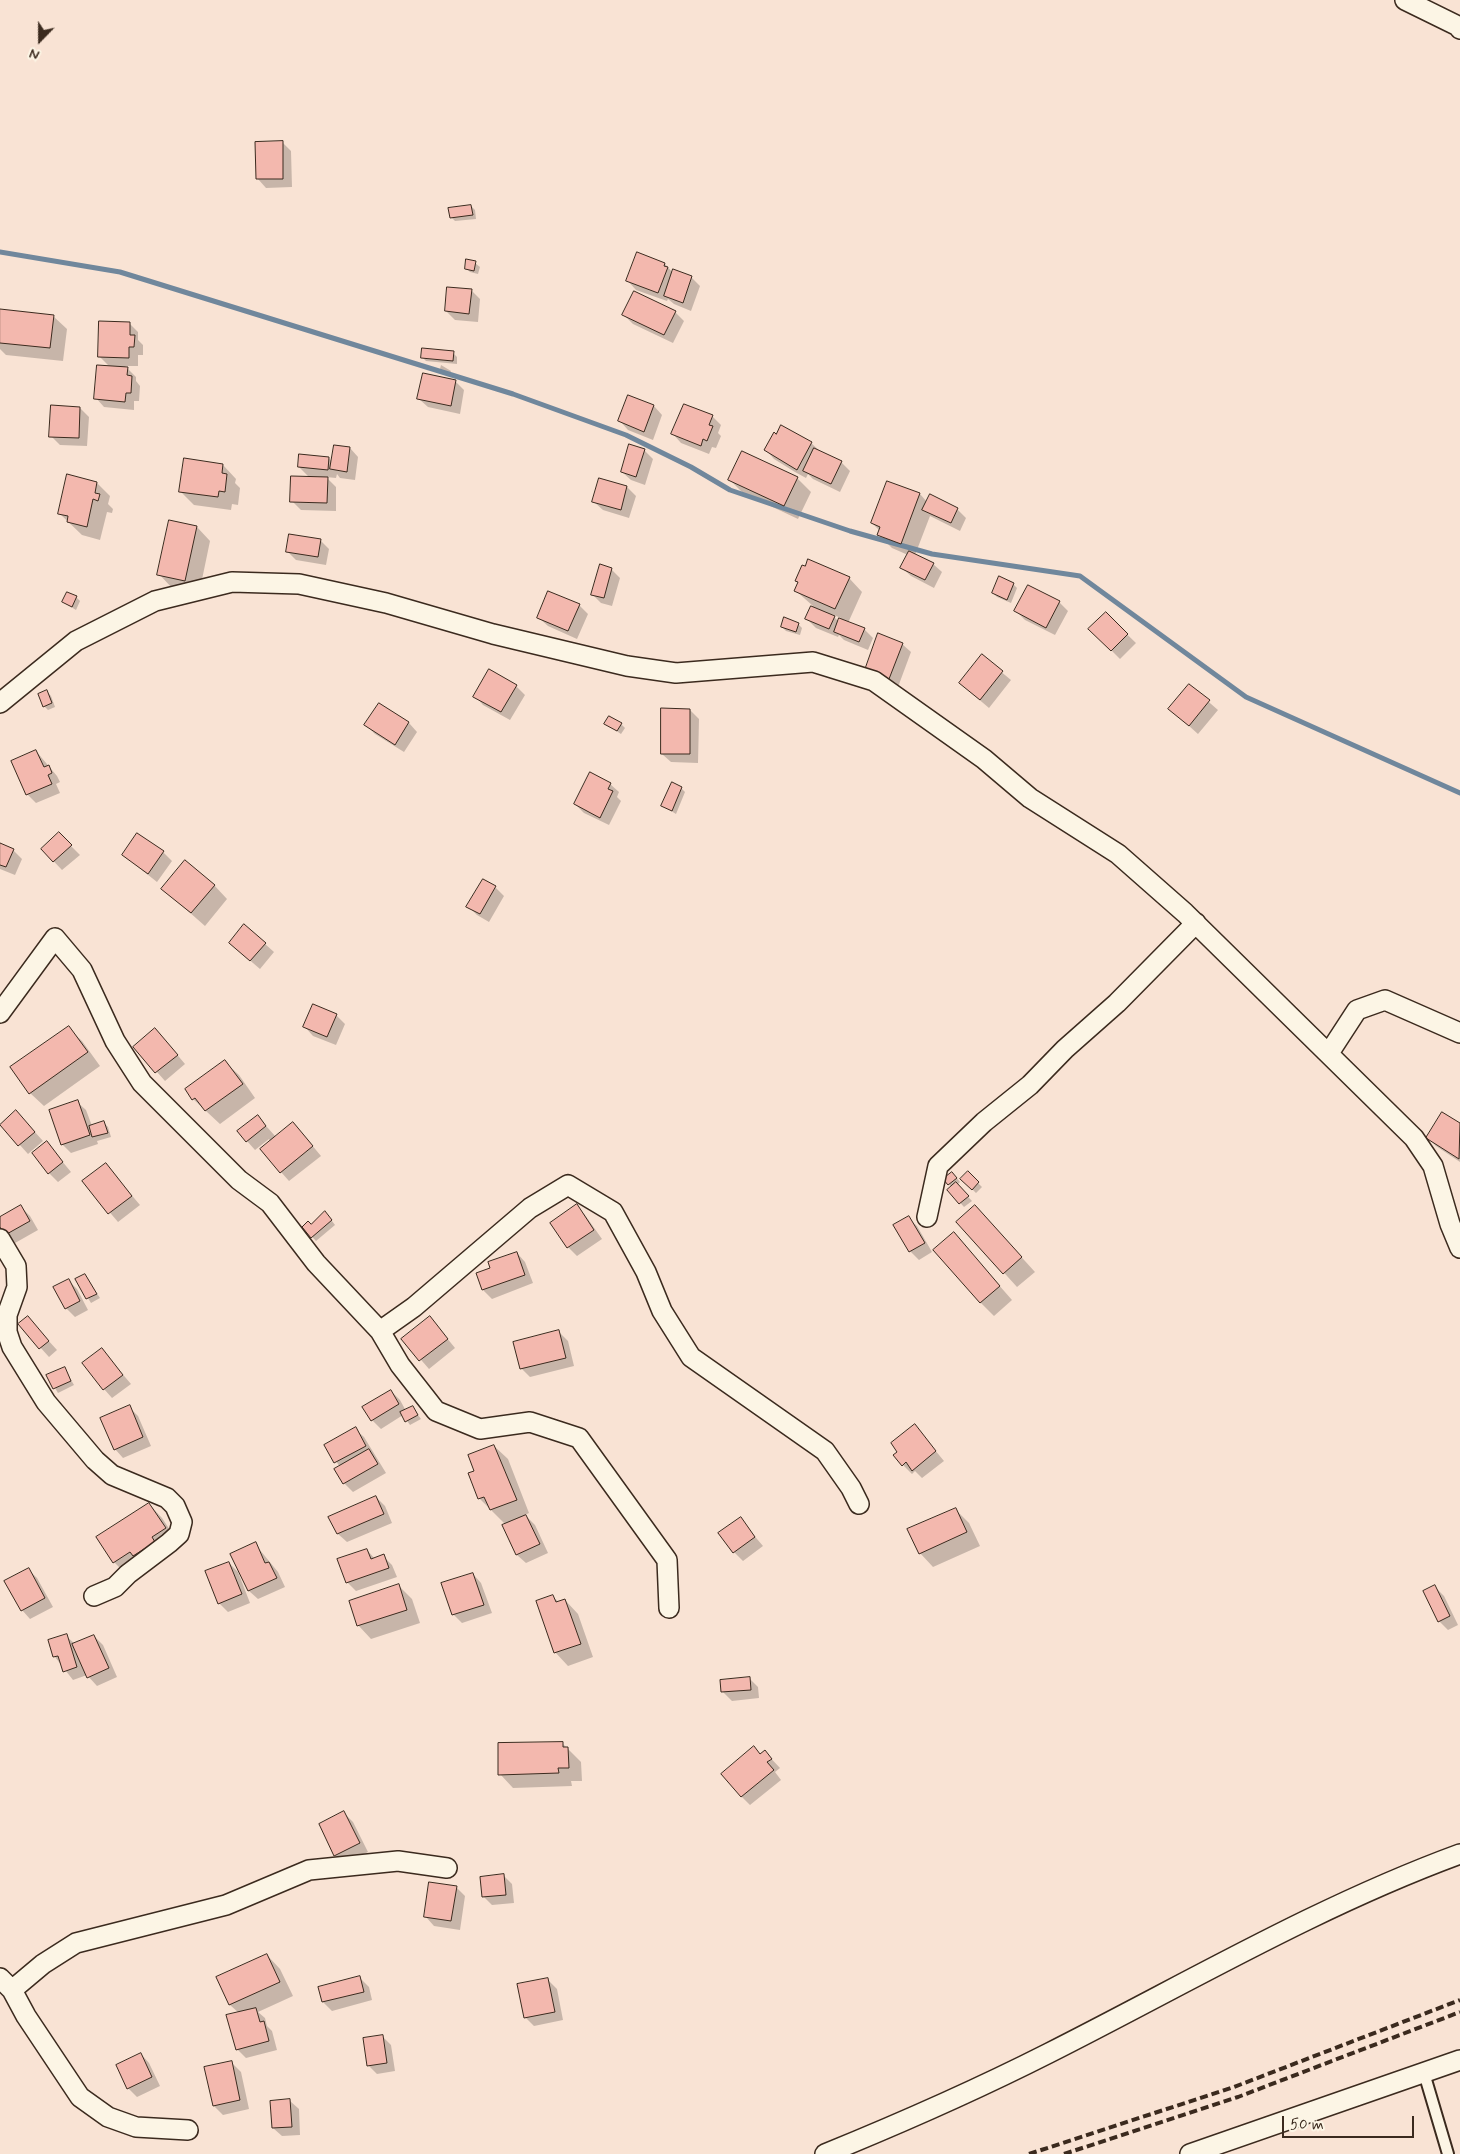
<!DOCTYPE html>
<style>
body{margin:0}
#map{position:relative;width:1460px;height:2154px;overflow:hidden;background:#f9e3d4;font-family:Mynerve,sans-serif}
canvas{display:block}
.north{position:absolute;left:15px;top:15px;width:50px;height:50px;-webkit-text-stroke:4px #fcf5e5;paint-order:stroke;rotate:202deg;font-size:14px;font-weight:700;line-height:20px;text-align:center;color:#3b2a1e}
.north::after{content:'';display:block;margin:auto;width:18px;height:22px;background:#3b2a1e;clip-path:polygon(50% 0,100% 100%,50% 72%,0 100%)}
.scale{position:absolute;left:1282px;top:2116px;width:132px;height:22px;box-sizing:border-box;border:2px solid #3b2a1e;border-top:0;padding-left:6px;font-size:15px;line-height:18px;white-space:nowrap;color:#3b2a1e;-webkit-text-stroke:4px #fcf5e5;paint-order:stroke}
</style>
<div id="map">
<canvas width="1460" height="2154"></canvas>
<div class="north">N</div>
<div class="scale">50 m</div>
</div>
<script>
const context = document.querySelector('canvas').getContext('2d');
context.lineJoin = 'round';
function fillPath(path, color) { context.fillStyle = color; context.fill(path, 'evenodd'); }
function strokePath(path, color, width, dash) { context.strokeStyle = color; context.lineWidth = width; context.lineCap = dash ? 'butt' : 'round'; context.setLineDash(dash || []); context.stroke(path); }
fillPath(new Path2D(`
 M282,142L291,151L292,187L266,188L258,179Z
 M471,206L475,210L476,219L455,221L451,217Z
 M475,263L480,267L478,274L470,272L466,268Z
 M665,264L673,273L691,277L700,286L691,311L674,304L668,299L667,301L636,290L628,281Z
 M471,290L480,299L478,322L455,320L446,311Z
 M0,310L53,316L67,329L63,361L6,355L0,349Z
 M675,312L684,321L673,343L633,324L624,315Z
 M129,323L138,332V340L143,345V355H138V366H125L136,377V381L140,386L139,401H134V410L104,407L96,398L110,367L100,357Z
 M453,353L457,357V364L426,361L422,357Z
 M441,365L451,371L450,374L444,373L440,369Z
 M455,381L464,390L460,414L428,407L419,399Z
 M629,397L654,406L662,415L653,440L628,430L620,421Z
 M80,408L89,417L87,446L60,445L51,436Z
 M712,416L721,425L718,433L721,436L716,448L712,447L709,454L681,443L673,434Z
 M782,427L811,443L821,452L841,462L850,471L840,492L813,479L808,474L806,478L795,472L774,459L766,450Z
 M350,448L358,457L355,480L340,478L337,474L336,478L326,477L336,487V511L301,510L292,501L310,478L299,467L329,458L332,462Z
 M644,450L653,459L645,485L631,480L622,472Z
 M223,465L236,479L235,483L240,488L238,505L232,504L231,510L194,505L180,491Z
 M797,478L811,492L798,519L743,493L730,480Z
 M600,480L627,487L636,496L629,518L603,510L594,502Z
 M97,483L110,496L108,504L113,509L112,513L107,512L100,540L82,535L59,513Z
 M920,494L927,502L957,509L966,518L960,531L930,516L915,555L933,564L942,572L934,588L911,576L902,568L908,555L892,548L879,535L880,531L872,523Z
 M197,527L210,541L199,594L172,588L159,574Z
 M320,540L329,549L326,565L296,560L287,551Z
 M806,567L849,578L862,592L848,623L864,629L873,638L868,650L844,640L839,635L838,637L816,628L807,619L813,606L795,590L799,583L796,581ZM831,614L841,618L839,622Z
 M611,569L620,578L612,606L601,603L592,594Z
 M1013,584L1017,588L1011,603L997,597L993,593Z
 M76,597L80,601L76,610L63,602Z
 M1059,602L1068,611L1055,635L1025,620L1016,611Z
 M579,605L588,614L577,639L548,626L539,618Z
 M1106,614L1136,643L1120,659L1090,629Z
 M798,624L802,628L800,635L786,631L782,627Z
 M902,644L911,652L898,687L875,679Z
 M982,656L1011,680L989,708L969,691Z
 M1189,685L1218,710L1198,734L1179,717Z
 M516,686L525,695L510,720L483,705L475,696Z
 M47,692L51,696L55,707L48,710L44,706Z
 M379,705L409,723L417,732L404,752L375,734L366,725Z
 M690,710L699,719L698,763L671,762L662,754Z
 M606,724H621L625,728L621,734Z
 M36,751L57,776L60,782L56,784L60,793L36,803L28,795L13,762Z
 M610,784L619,792L617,797L621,801L609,825L584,813L575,804Z
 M681,788L685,792L676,814L663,806Z
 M59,834L80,855L62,870L42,849Z
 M0,844L13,850L22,859L15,875L0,869Z
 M163,852L172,861L157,882L123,855Z
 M483,880L495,887L504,896L489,922L477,915L468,906Z
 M214,885L227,899L205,926L163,889Z
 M245,926L274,952L260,969L239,951Z
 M336,1015L345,1024L336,1045L313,1036L305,1027Z
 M68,1028L82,1041L100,1066L44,1106L30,1093L12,1068Z
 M164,1039L185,1064L165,1081L135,1047Z
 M225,1062L239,1075L255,1098L220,1124L193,1099Z
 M77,1102L86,1110L92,1126L104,1123L108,1127L111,1137L97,1141L98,1144L71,1153L62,1144Z
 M16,1111L43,1141L28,1154L1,1124Z
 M1443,1113L1460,1125V1162L1436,1146L1427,1137Z
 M258,1117L276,1137L301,1132L321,1156L289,1181L281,1172L269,1139L255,1150L247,1141Z
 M47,1143L71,1172L58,1182L49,1173Z
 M106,1165L140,1205L118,1222L84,1182Z
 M968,1173L982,1187L976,1193L962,1179Z
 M956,1177L960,1182L957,1185L972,1201L964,1207L949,1190L952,1188L949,1184Z
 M577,1206L585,1215L602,1239L577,1256L568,1247L552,1223Z
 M975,1206L1035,1272L1017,1287L958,1222Z
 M21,1207L30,1216L38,1230L15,1243L6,1235L0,1224V1218Z
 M329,1217L335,1225L316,1241L303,1227Z
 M908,1218L917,1226L932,1252L919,1260L910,1251Z
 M954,1234L1012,1300L994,1316L980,1302Z
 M517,1253L525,1262L533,1283L492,1299L483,1290L477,1274L492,1268Z
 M85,1275L100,1298L91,1303L77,1280Z
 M68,1280L77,1289L88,1310L75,1317L66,1308Z
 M20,1325L36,1327L57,1350L49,1357Z
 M438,1327L455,1348L429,1369L403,1339Z
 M559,1332L568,1341L574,1366L530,1377L521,1368Z
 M102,1350L131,1384L112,1398L104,1389Z
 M64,1368L74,1385L58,1393L48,1376Z
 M391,1391L400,1400L406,1411L413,1408L421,1419L410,1425L403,1415L381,1429L372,1420Z
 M129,1407L138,1416L151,1446L123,1458L115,1449Z
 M915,1426L944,1461L922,1478L915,1471L912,1474L903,1465Z
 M355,1429L364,1437L386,1473L353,1492L344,1483L340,1467L325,1445Z
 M494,1446L508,1459L529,1513L525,1515L535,1525L548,1553L526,1563L517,1555L504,1526L506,1525L479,1498L476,1472Z
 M376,1497L385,1506L392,1523L347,1542L338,1534L330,1517Z
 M149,1504L162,1518L178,1542L127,1575L114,1562Z
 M955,1509L969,1523L980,1546L933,1567L920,1553Z
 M740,1519L763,1546L743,1561L734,1552Z
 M255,1544L278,1572L285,1587L258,1599L249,1591Z
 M367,1550L375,1559L383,1556L392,1565L397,1577L356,1591L347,1582Z
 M229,1563L238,1572L250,1603L228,1612L219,1603Z
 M28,1569L37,1578L53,1607L30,1619L22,1610Z
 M473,1574L481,1583L492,1613L462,1623L453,1614Z
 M399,1586L412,1599L420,1623L371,1639L358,1625Z
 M1435,1587L1444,1596L1458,1625L1448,1630L1439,1621Z
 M553,1597L559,1602L565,1600L578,1614L593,1657L568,1666L555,1652Z
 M66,1636L75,1644L94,1636L103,1645L117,1677L97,1686L87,1675L73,1680L55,1657Z
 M749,1678L758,1687L759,1698L732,1701L723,1692Z
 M562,1743L581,1762L582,1781H571L572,1786L513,1788L500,1774Z
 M765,1752L780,1768L775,1772L781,1780L750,1805L741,1796L761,1755Z
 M344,1813L353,1822L368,1852L344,1864L335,1855Z
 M503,1875L512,1884L514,1903L492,1905L483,1896Z
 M456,1887L465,1896L460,1930L434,1926L426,1917Z
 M267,1955L280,1969L293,1996L258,2012L265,2018L267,2026L272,2031L277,2050L246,2058L237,2049L239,2013L230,2005L218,1977Z
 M360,1978L369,1987L372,2000L332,2011L323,2002L319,1988Z
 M548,1980L557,1989L563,2020L534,2026L525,2017Z
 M382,2036L391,2045L395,2071L377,2074L368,2065Z
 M141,2054L149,2063L160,2086L137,2097L128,2088Z
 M232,2063L241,2072L249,2109L223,2115L214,2106Z
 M290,2101L299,2109L300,2135L282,2136L273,2128Z`), '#0003');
strokePath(new Path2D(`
 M0,252L120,272L513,394L626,435L691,467L730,490L850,531L932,554L1080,576L1246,697L1460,793`), '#70879c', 5);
const building = new Path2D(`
 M283,141V179H256L255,142Z
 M471,205L473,215L450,218L448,208Z
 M637,252L665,263L664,266L668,267L658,293L626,281Z
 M466,259L476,261L474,271L465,269Z
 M673,269L692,276L683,303L664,296Z
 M447,287L472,289L469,314L445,311Z
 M634,291L676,311L664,335L622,315Z
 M0,309L54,315L50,348L0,343Z
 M99,321L130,322V335H135L134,347H129V358L98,357Z
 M422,348L454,351L453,361L421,358Z
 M97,365L128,367L127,375L132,376L131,393H126L125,402L94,399Z
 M423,373L456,380L451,406L417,399Z
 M628,395L654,405L644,432L618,421Z
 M684,404L713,415L709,425L713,426L707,441L703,439L701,446L671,434Z
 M51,405L80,407L79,438L49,437Z
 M781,425L812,442L797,470L764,450L774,432L776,434Z
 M629,444L645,449L636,477L621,472Z
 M334,445L350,447L347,472L330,469Z
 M814,448L842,461L831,484L803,471Z
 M742,451L798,477L784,506L728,480Z
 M299,454L329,457L328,470L298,467Z
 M184,458L223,464L222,473L227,474L225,492L219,491L218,497L179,492Z
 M67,474L97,482L95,493L100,494L98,501L93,499L87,527L67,522L68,516L58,514Z
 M291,476L328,477L327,503L290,502Z
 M599,478L627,486L621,510L592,502Z
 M887,481L920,493L901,544L877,535L880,527L871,523Z
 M930,494L958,508L951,523L922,510Z
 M169,520L197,526L185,581L157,575Z
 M289,534L321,539L318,557L286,552Z
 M909,551L934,563L925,580L900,568Z
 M808,559L850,577L835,609L794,591L798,582L795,581L802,565L805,566Z
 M600,564L612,568L604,598L591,595Z
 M999,576L1014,583L1007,600L992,593Z
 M1028,585L1060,601L1046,628L1014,611Z
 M548,591L580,604L568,631L537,618Z
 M67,592L77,596L72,607L62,602Z
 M811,606L835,616L829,629L805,619Z
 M1106,612L1128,634L1111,651L1088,629Z
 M784,617L799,623L796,632L781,627Z
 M839,618L865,628L859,642L834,632Z
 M878,633L903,643L889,679L865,670Z
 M982,654L1003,671L980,700L959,683Z
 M489,669L517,685L501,712L473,697Z
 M1189,684L1210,700L1189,726L1168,709Z
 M47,690L52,703L43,707L38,694Z
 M379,703L409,722L395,745L364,725Z
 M661,708L690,709V754H661Z
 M609,716L622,723L617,731L604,724Z
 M36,750L44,767L49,765L52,773L48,775L52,784L26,795L11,761Z
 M590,772L611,783L608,789L613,791L600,818L574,804Z
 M672,782L682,787L672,811L661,806Z
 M59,832L72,845L53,862L41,849Z
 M137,833L164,851L148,874L122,855Z
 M0,843L14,849L6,867L0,865Z
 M185,860L215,885L191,913L161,889Z
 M483,879L496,886L480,914L466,907Z
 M244,924L266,943L250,961L229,943Z
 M313,1004L337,1014L327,1037L303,1027Z
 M69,1026L88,1052L29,1094L10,1067Z
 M155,1028L178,1055L155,1073L133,1047Z
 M225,1060L243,1084L205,1111L195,1098L192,1100L185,1089Z
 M78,1100L90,1135L61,1145L49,1110Z
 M16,1110L35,1132L18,1146L0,1125Z
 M1442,1112L1460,1123L1459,1159L1426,1138Z
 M258,1115L266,1126L246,1142L237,1131Z
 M104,1121L108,1133L92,1137L89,1126Z
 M293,1122L313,1146L280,1173L260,1149Z
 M47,1141L63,1162L48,1174L32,1153Z
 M106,1163L132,1196L108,1214L82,1181Z
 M968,1171L979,1182L972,1190L960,1179Z
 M952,1172L957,1178L948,1185L943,1179Z
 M956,1182L969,1196L959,1204L947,1190Z
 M577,1204L594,1230L567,1248L550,1223Z
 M21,1205L30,1221L5,1235L0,1227V1217Z
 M975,1205L1022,1257L1003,1274L956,1222Z
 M325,1211L332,1220L311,1238L302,1227L308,1221L311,1224Z
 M909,1216L925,1243L909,1252L893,1225Z
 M954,1232L1000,1286L980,1303L933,1250Z
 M517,1252L525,1275L482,1290L476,1273L490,1268L488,1262Z
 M85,1274L97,1294L86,1299L75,1279Z
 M69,1279L80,1301L65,1309L53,1287Z
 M28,1316L49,1341L39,1349L18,1324Z
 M430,1316L448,1339L419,1361L401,1339Z
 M559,1330L566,1358L520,1369L513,1342Z
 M102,1348L123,1375L103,1390L82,1363Z
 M65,1367L71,1381L53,1389L46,1375Z
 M391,1390L399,1404L371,1421L362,1407Z
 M130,1405L143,1437L114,1450L100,1418Z
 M413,1406L418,1415L405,1422L400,1412Z
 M915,1424L936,1451L912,1471L906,1462L902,1466L893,1455L897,1452L891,1443Z
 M356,1427L366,1446L334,1463L324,1445Z
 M494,1445L517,1500L490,1510L484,1497L478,1499L468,1473L474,1471L468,1455Z
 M369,1449L378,1464L343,1484L334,1469Z
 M376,1496L384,1514L337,1534L328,1517Z
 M149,1503L166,1528L152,1537L155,1542L133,1556L130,1552L113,1563L96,1537Z
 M956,1508L967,1532L919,1554L907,1529Z
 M526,1515L540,1544L516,1555L502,1525Z
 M741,1517L755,1537L733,1553L718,1533Z
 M256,1542L265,1563L269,1562L277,1578L248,1591L230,1554Z
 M367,1549L371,1559L384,1554L389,1568L346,1583L337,1559Z
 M229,1562L242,1594L218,1604L205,1571Z
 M29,1568L45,1598L21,1611L4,1581Z
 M473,1573L484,1605L452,1615L441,1583Z
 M399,1584L407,1610L357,1626L349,1601Z
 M1435,1585L1450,1616L1438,1622L1423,1591Z
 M553,1595L556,1602L565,1599L581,1644L554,1653L536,1601Z
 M67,1634L77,1667L63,1672L58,1656L53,1657L48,1640Z
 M94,1635L109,1668L87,1678L72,1644Z
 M750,1677L751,1690L721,1692L720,1680Z
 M563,1742V1747H568L569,1768H558L559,1773L498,1775V1743Z
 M754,1746L760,1754L765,1750L772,1759L767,1762L774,1770L741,1797L721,1774Z
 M344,1811L360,1843L334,1856L319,1824Z
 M504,1874L506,1895L482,1897L480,1877Z
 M429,1882L457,1886L451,1921L424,1917Z
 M267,1954L280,1982L229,2005L216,1977Z
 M360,1976L364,1992L322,2002L318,1987Z
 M548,1978L555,2012L524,2018L517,1984Z
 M256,2008L260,2022L264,2021L269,2041L236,2050L226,2015Z
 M383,2035L387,2063L367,2066L363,2038Z
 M141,2053L152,2077L127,2089L116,2065Z
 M232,2061L240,2100L213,2106L204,2067Z
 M290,2099L292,2127L272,2128L270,2101Z`);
fillPath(building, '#f3b8ae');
strokePath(building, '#3b2a1e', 1);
const service = new Path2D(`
 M1424,2073L1448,2154`);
const minor = new Path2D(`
 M1405,0L1458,26L1460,29
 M0,703L76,641L155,601L232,582L299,584L386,603L493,634L627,666L676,673L813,662L874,681L984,759L1030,798L1118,854L1185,913L1414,1138L1433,1166L1450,1224L1460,1248
 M0,1013L55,938L82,970L115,1041L142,1083L239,1180L270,1203L316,1263L380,1331L400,1365L436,1411L480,1429L530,1422L579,1438L667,1560L669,1608
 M1329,1053L1357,1010L1385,1000L1460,1033
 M927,1217L938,1166L984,1122L1030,1085L1065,1049L1117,1003L1196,923
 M0,1239L16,1266L17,1287L7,1315V1332L12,1347L46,1402L95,1460L112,1475L167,1498L175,1506L182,1522L179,1534L169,1543L128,1574L115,1587L94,1596
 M380,1331L414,1307L530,1208L568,1185L613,1212L646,1272L662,1311L691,1357L825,1451L851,1488L859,1504
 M0,1978L12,1990L26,2016L80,2097L108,2117L136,2127L188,2130
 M12,1990L43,1964L76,1943L226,1905L309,1870L398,1861L447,1868
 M825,2154C901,2123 976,2090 1049,2053C1184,1985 1318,1906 1460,1854
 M1190,2154L1460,2060`);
strokePath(service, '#3b2a1e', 14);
strokePath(minor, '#3b2a1e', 22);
strokePath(service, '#fcf5e5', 10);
strokePath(minor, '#fcf5e5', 19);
strokePath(new Path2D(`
 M1029,2154L1234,2087L1460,2000
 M1064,2154L1238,2097L1460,2012`), '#3b2a1e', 4, [8, 4]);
</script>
